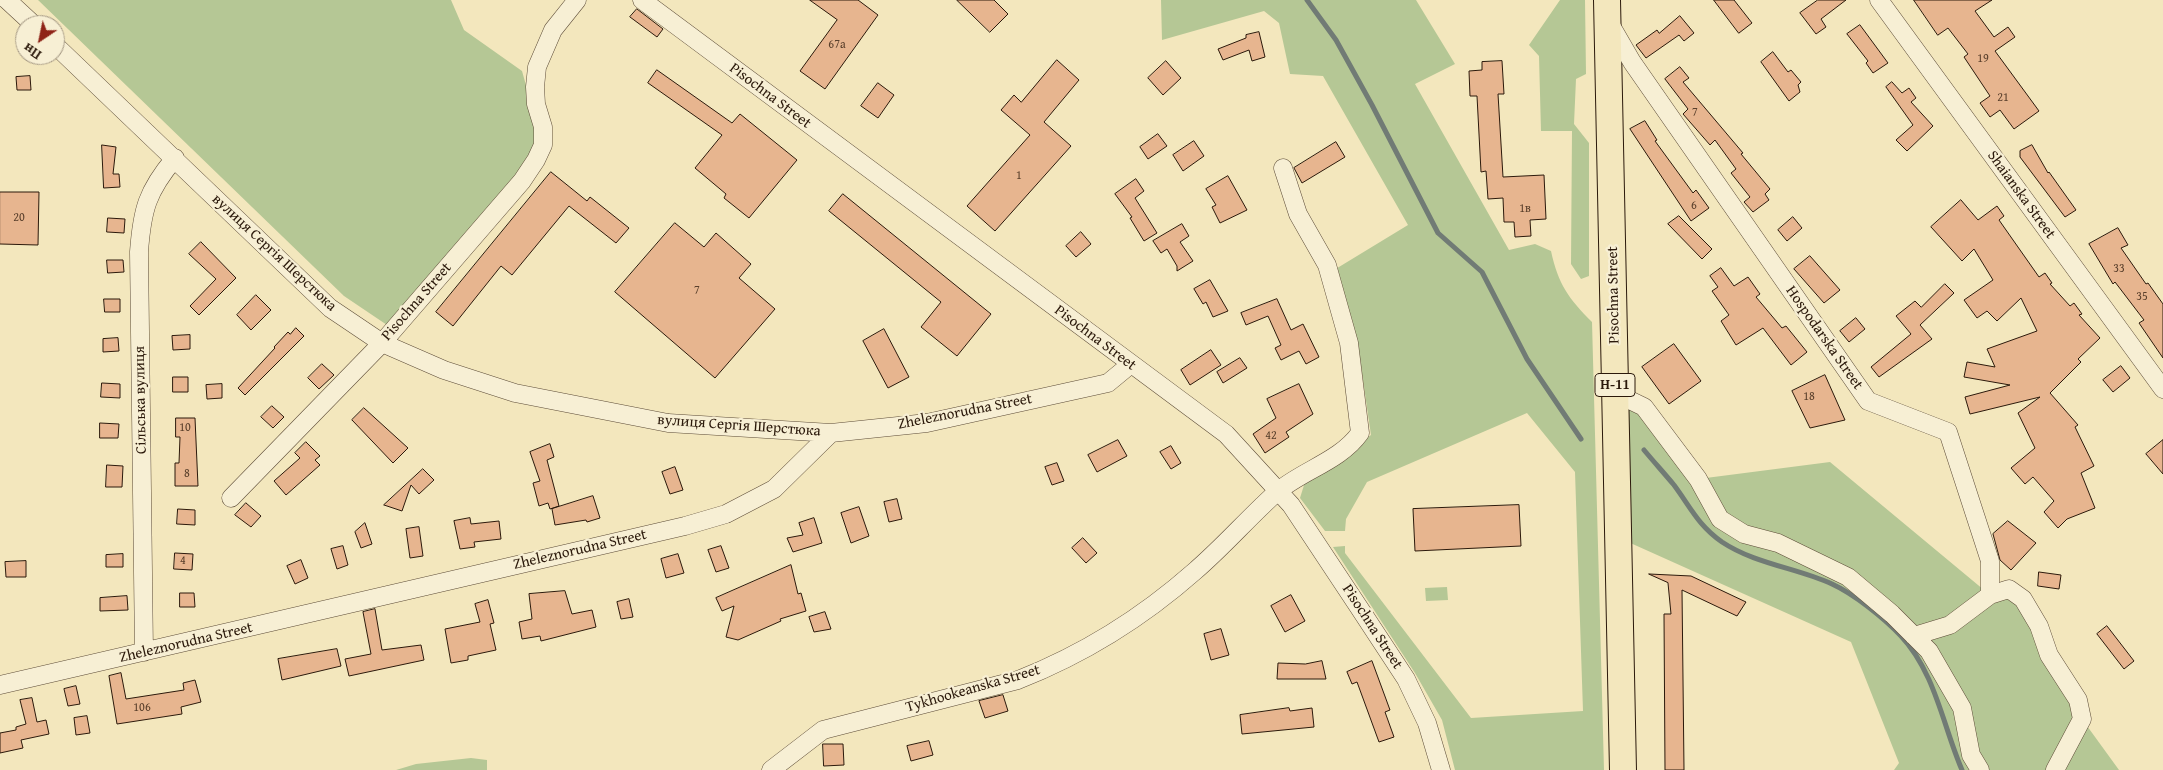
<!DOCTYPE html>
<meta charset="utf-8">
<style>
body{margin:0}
#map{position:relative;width:2163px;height:770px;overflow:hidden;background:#f3e7bd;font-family:"Gentium Book Plus",serif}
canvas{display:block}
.north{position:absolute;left:15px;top:15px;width:50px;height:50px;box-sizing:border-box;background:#f7efd4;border:1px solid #a59984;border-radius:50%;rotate:214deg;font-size:14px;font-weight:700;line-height:20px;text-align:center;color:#2b190b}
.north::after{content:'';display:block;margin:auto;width:18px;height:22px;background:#8f2418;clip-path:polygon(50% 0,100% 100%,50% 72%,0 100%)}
</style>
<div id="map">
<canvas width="2163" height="770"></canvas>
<div class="north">Пн</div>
</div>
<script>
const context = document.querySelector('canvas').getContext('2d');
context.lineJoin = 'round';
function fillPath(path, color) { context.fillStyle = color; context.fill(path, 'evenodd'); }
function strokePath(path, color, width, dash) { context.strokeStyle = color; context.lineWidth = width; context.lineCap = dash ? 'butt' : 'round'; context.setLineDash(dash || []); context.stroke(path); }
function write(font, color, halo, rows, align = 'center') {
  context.font = font + ' "Gentium Book Plus",serif'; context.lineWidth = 4.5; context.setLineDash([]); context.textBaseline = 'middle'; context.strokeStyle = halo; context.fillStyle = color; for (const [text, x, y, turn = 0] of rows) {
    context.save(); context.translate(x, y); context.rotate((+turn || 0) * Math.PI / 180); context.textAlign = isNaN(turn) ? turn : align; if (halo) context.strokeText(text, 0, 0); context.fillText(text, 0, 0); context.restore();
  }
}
fillPath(new Path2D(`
 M38,0H451L464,30L522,71L537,124L536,143L530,160L387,325L344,296Z
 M1161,0H1416L1455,64L1415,84L1509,250L1535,244L1551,251C1558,284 1569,299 1592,322L1604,770H1455L1442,720L1415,673L1333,547L1345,546V553L1471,718L1583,711L1575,472L1527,413L1367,482L1346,519L1345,531H1325L1300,498L1305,482L1371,435L1357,339L1334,270L1408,225L1323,76L1290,74L1279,23L1264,11L1162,40Z
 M1560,0H1585L1586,74L1576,79L1574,124L1589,143V276L1581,279L1571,264L1572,131H1541L1539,56L1529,45Z
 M1615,393L1644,407L1698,479L1830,462L1990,595L2009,589L2082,719L2119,770H1894L1899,763L1851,642L1617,537Z
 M1447,587L1448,600L1426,601L1425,588Z
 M471,758L487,760V770H396L416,764Z`), '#b5c795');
strokePath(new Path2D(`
 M1307,0L1336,40L1372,105L1438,233L1482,272L1527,359L1581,439
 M1644,450C1654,462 1664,473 1674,485C1691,508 1698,525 1722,542C1755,564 1797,568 1832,584C1854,594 1884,618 1901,636C1935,672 1943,726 1962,770`), '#717b75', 5);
const building = new Path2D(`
 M810,0H858L878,15L825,89L800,71L837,20Z
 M957,0H994L1008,14L990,32Z
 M1714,0H1734L1752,23L1739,33Z
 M1818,0H1846L1821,19L1826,27L1816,34L1800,13Z
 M1914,0H1992L1975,11L1994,37L2008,27L2015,37L1995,51L2039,111L2014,129L2000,110L1990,117L1980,103L1990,96L1964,57L1968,54L1948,28L1938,35Z
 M637,9L663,29L657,37L630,17Z
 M1680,16L1694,33L1684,41L1679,35L1646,58L1636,45L1657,30L1659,33Z
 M1860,25L1888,63L1873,73L1866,63L1868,61L1847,34Z
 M1259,32L1265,57L1252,61L1249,50L1223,60L1218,49L1246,38V35Z
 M1773,52L1788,72L1791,70L1801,82L1798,85L1800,92L1789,101L1761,62Z
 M1057,60L1079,80L1044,122L1071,146L995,231L967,206L1030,135L1001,110L1014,95L1021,102Z
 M1166,61L1181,78L1163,95L1148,78Z
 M1502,61L1504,94H1498L1503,177L1544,175L1546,219L1530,220L1531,236L1515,237L1514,222H1504L1503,198L1488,199L1486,171L1481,172L1477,96H1470L1469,71L1482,70V62Z
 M1680,67L1689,78L1683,82L1743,153L1741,154L1770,189L1765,194L1769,200L1753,212L1744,202L1750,197L1731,173L1736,169L1715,140L1710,145L1683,114L1688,109L1665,79Z
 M657,70L732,123L740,114L797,160L749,218L724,198L726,194L695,168L722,135L648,83Z
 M30,76L31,90H17L16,77Z
 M1892,82L1902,93L1909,88L1916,98L1911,102L1933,126L1907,151L1896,140L1913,125L1886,87Z
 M878,83L894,95L878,118L861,106Z
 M1645,121L1657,140L1655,141L1693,193L1696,190L1709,208L1691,221L1630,129Z
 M1158,134L1167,146L1148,159L1140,147Z
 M1194,141L1204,156L1183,171L1173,155Z
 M1336,142L1345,157L1302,183L1294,168Z
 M102,145L116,147L113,174H119L120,187L104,188Z
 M2032,145L2048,173L2049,172L2076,210L2065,217L2020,157V151Z
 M551,172L587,201L590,197L629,228L616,243L569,206L512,275L501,266L453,326L436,312Z
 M1228,176L1247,210L1220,223L1212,207L1216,205L1206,189Z
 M1136,179L1144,191L1135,198L1157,233L1144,241L1130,218L1132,217L1115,194Z
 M0,192H39L38,245L0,244Z
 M843,194L991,314L957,356L921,327L941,302L829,211Z
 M1961,200L1978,220L1997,206L2004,216L1999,220L2039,277L2045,273L2052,283L2050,284L2070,306L2074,303L2082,314L2079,315L2100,338L2078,359L2081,362L2050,393L2078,425L2075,427L2094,466L2081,473L2095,508L2067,519L2058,528L2044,512L2054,501L2033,477L2025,484L2011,468L2035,448L2018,413L2040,397L1970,414L1965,397L2010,385L1964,377L1967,362L1995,367L1987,349L2037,331L2021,298L1997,321L1987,311L1977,318L1964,300L1993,280L1974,249L1962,261L1931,227Z
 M1679,216L1712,249L1702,259L1668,224Z
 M1793,217L1802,228L1787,241L1778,230Z
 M108,218L125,219L124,233L107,232Z
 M675,223L704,247L716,233L751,264L739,278L775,309L715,378L615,292Z
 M1182,224L1189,236L1180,242L1193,261L1177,271V266L1167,249L1161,253L1153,241Z
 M2118,228L2128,245L2121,248L2146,284L2148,283L2163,304V358L2139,323L2144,320L2115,282L2113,284L2089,244Z
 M1081,232L1091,244L1076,257L1066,246Z
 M201,242L236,278L199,315L190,306L216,279L189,254Z
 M1810,256L1840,290L1824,303L1794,269Z
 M107,260H123L124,272L108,273Z
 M1721,268L1734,286L1748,277L1760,294L1756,297L1782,328L1786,326L1807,352L1791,365L1763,328L1736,345L1721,321L1729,315L1712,291L1718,287L1710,276Z
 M1210,280L1228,311L1213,317L1206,302L1203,304L1194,289Z
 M1945,284L1954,293L1920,325L1932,339L1879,377L1871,367L1911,334L1896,316L1915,301L1921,307Z
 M256,295L271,310L251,330L237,315Z
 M104,299H120V312H105Z
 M1277,299L1291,330L1303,324L1319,357L1306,364L1299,351L1281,360L1275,348L1281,345L1268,316L1246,325L1241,313Z
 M1856,318L1865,329L1849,342L1840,331Z
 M296,328L304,336L245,395L238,388L275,348L274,347L288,332L290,334Z
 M884,329L909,377L888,388L863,341Z
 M190,335V349L173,350L172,336Z
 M118,338L119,351L103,352V339Z
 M1674,344L1701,381L1669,404L1642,367Z
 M1211,350L1221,365L1190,385L1181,370Z
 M1240,358L1247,368L1223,383L1217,372Z
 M322,364L334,375L319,389L308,378Z
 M2121,366L2130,378L2113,392L2103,380Z
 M1825,375L1845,420L1810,428L1792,391Z
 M173,377H188V392H173Z
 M102,383L120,384V398L101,397Z
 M222,384V398L207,399L206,385Z
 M1299,384L1313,414L1286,432L1289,437L1265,453L1253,434L1276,418L1267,399Z
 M272,406L284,417L273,428L261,417Z
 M364,408L408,448L393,463L352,420Z
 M176,418H195L198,486H175V463H179L180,437H176Z
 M100,423L119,424L118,438H100Z
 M1118,440L1127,456L1097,472L1088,455Z
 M2163,440V474L2146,454Z
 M306,442L320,456L315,460L320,465L286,495L274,481L300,458L295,453Z
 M550,444L554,457L547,460L559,506L550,509L548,503L539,506L533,483L540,481L530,452Z
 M1171,446L1181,463L1171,469L1160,452Z
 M1057,463L1064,481L1052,485L1045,467Z
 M107,465L123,466L122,487H106Z
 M675,467L683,490L670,494L662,472Z
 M423,469L434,480L419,494L411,485L402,511L384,505Z
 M593,496L600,518L587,522L586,520L555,525L552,509Z
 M897,499L902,519L889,522L884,502Z
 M246,503L261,516L251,527L235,515Z
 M1519,505L1521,546L1415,551L1413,509Z
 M859,507L869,536L851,543L841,513Z
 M178,509L195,510V525L177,524Z
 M470,518L471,524L499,521L501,539L474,542L475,547L460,549L454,521Z
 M814,518L822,543L793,552L787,538L803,535L799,523Z
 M2008,521L2036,543L2011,570L2000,560L1993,534Z
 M365,523L372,544L361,548L355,532Z
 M419,527L423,556L410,558L406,529Z
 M1083,538L1097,553L1086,563L1072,548Z
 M343,546L348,565L337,569L331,549Z
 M721,546L729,568L716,572L708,550Z
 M175,553L193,554L192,570L174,569Z
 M123,554V567H106V555Z
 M678,554L684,573L666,578L661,559Z
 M301,560L308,578L295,584L287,566Z
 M26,561V577H6L5,562Z
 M791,565L798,594L801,593L806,611L780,619L781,621L738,640L726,637L734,606L722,611L716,598Z
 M2039,572L2061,575L2059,589L2038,586Z
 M1649,574L1691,576L1746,602L1737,616L1682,590L1684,770H1665L1664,614H1671L1668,583Z
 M565,591L572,614L592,610L596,627L541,641L540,636L522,639L519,622L532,619L529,594Z
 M180,593H194L195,607H180Z
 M1291,595L1305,621L1285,632L1271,606Z
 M127,596L128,610L100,611V598Z
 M629,599L633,617L621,619L617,602Z
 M488,600L494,623L490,624L496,650L468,656V660L451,663L445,629L480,622L475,604Z
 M375,609L382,650L421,645L424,660L349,676L345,659L371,654L363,612Z
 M825,612L831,629L814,632L809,617Z
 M2107,626L2134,661L2124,669L2097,634Z
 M1221,629L1229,655L1211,660L1204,634Z
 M337,649L341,666L282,680L278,659Z
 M1322,661L1326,679H1277L1278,663L1305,664Z
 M1372,661L1390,710L1385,712L1394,737L1379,742L1357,682L1352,684L1347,672Z
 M121,673L126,699L184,690L183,683L195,680L201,702L181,707L182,714L117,724L109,676Z
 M76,686L80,704L68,706L64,689Z
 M1003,695L1008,711L985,718L979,701Z
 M32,698L37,722L46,720L49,734L21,740L23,748L0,753V733L16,730V727L26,724L20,700Z
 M1289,708L1290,711L1312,708L1314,727L1242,734L1240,715Z
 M87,716L90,733L76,735L74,718Z
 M929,741L933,755L911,761L907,746Z
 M823,744H843L844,765L824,766Z`);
fillPath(building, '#e7b58f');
strokePath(building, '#2b190b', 1);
const street = new Path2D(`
 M7,0L34,25
 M642,0L1226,434L1291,505L1358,606L1406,679L1427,723L1441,770
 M1879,0L2163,389
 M1610,24L1632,62L1868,401L1948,432L1990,561V595L2009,589L2023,599L2039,626L2049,655L2078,700L2082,719L2055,770
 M55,45L330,308L382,343L444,370L515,393L668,423L831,433
 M1615,393L1644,407L1698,479L1720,519L1744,534L1778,543L1848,577L1892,614L1929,651L1962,708L1971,755L1980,770
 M231,498L382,343L522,181L536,160L543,145V127L536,104L535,87L537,67L553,30L577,0
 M1914,636L1950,625L1990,595
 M144,652L139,252C142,210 147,191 175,158
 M0,685L685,526L726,514L774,489L831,433L927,423L1108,383L1131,364
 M771,770L823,730L1018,680C1084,654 1143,617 1195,571C1224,546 1249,517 1277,492C1303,470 1340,461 1360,433L1349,343L1327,265L1298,214L1283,168`);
const primary = new Path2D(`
 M1607,0L1623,770`);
strokePath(street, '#5d4c38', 19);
strokePath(primary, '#2b190b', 28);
strokePath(street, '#f7efd4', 18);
strokePath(primary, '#f3e7bd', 26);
write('12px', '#5a402c', null, [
 ["67а",837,45],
 ["19",1983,59],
 ["21",2003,98],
 ["7",1695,113],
 ["1",1019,176],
 ["6",1694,206],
 ["1в",1525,209],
 ["20",19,218],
 ["33",2119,269],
 ["7",697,291],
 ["35",2142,297],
 ["18",1809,397],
 ["10",185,428],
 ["42",1271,436],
 ["8",187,474],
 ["4",183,561],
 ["106",142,708]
]);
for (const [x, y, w] of [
 [1615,385,40]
]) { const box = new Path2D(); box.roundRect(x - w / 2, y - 11.5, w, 23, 4); context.fillStyle = '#f7efd4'; context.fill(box); strokePath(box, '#2b190b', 1); }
write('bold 14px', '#2b190b', null, [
 ["Н-11",1615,385]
]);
write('15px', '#2b190b', '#f7efd4', [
 ["Pisochna Street",770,96,37],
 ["Shaianska Street",2021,195,54],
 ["вулиця Сергія Шерстюка",274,253,43],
 ["Pisochna Street",1614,295,-91],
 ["Pisochna Street",417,302,-49],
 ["Pisochna Street",1095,338,37],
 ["Hospodarska Street",1824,338,55],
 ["Сільська вулиця",141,400,-91],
 ["Zheleznorudna Street",965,412,-11],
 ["вулиця Сергія Шерстюка",739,426,4],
 ["Zheleznorudna Street",580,550,-13],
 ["Pisochna Street",1372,627,57],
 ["Zheleznorudna Street",186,643,-13],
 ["Tykhookeanska Street",973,689,-16]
]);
</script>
